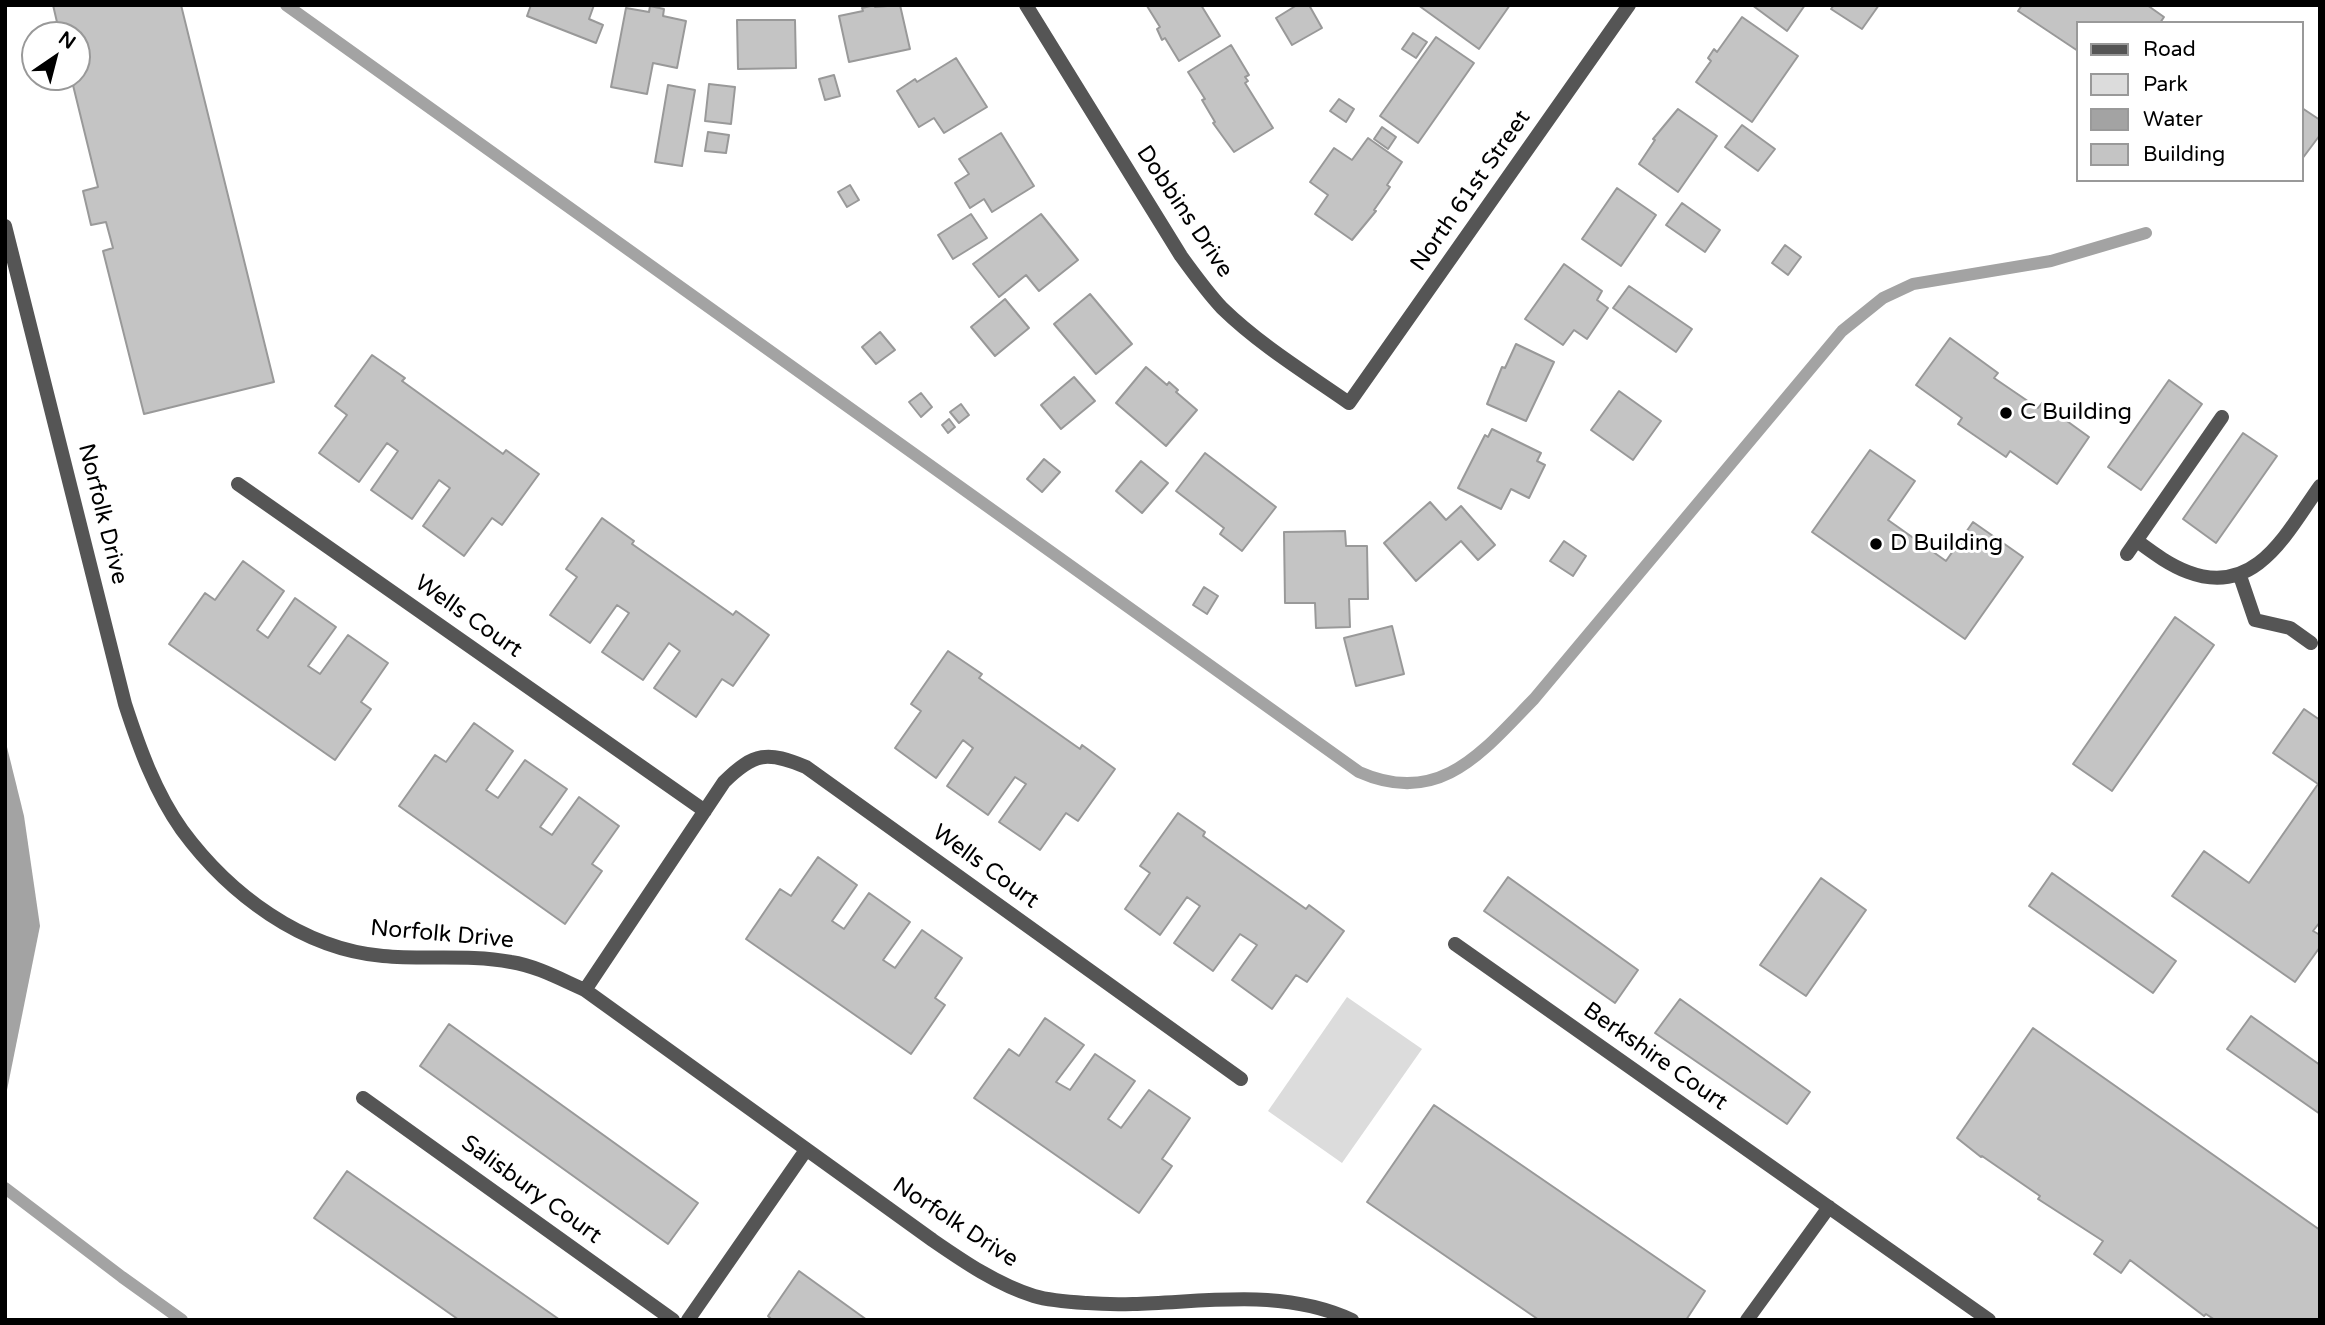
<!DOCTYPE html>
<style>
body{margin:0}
#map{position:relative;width:2325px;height:1325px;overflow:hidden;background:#fff;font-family:"Varela Round",sans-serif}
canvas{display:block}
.frame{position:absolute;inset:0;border:7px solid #000;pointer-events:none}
.legend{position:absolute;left:2076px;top:21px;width:228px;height:161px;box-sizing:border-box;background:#fff;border:2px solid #999;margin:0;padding:9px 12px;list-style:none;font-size:21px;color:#000}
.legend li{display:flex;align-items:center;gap:14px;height:35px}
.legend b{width:35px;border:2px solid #999}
.north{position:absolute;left:21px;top:21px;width:70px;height:70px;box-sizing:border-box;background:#fff;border:2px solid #999;border-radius:50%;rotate:35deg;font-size:19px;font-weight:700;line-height:28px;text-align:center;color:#000}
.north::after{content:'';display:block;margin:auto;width:24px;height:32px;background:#000;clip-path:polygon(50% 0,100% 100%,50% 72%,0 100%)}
</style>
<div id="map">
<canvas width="2325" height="1325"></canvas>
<div class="frame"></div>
<ul class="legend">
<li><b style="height:9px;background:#555"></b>Road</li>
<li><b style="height:19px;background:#dcdcdc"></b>Park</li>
<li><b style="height:19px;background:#a3a3a3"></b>Water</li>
<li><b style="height:19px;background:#c4c4c4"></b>Building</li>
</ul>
<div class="north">N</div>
</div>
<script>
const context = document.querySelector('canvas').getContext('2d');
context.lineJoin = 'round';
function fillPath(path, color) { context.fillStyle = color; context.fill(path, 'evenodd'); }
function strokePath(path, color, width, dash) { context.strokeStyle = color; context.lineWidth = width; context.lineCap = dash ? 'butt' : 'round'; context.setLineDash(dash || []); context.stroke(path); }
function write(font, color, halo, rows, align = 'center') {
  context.font = font + ' "Varela Round",sans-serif'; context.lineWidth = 6; context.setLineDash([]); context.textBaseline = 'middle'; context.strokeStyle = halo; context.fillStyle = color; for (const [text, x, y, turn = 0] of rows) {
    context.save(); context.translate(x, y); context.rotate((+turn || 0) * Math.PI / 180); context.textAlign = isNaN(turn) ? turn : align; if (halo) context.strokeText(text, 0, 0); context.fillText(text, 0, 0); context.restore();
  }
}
fillPath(new Path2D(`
 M1347,997L1422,1049L1342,1163L1268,1111Z`), '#dcdcdc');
fillPath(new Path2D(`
 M5,739L24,816L40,926L5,1100Z`), '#a3a3a3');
strokePath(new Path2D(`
 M286,5L1359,772C1440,808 1483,751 1534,699L1842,331L1883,298L1913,284L2051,261L2146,233
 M5,1188L122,1277L182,1320`), '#a3a3a3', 12);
const building = new Path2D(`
 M53,5H181L274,382L144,414L103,251L113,248L106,222L91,225L83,191L98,187L71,77H77V35H60Z
 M531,5H594L589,19L603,25L596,43L527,16Z
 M875,5V7L900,5L910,49L849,62L839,16L863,11L862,8Z
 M1201,5L1220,36L1179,61L1165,38L1162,40L1157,29L1160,27L1147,6Z
 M1297,5H1309L1322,28L1292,45L1276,18Z
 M1418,5H1510L1479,49Z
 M1752,5H1805L1787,31Z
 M1834,5H1879L1862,29L1831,9Z
 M2022,5H2147L2164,17L2160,23H2078V51L2018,11Z
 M650,6L664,9L663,16L686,21L677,68L653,63L647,94L611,87L626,8L649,12Z
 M1742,17L1798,56L1752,122L1696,82L1711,61L1708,58L1714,49L1717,52Z
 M737,20H795L796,68L738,69Z
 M1413,33L1427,42L1416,58L1402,49Z
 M1436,37L1474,63L1418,143L1380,116Z
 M1231,45L1249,75L1245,77L1248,81L1245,83L1273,128L1234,152L1213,123L1215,122L1202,100L1205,99L1188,72Z
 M956,58L987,107L944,133L934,118L919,127L897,91L915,79L917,82Z
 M834,75L840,96L825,100L819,79Z
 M709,84L735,87L731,124L705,121Z
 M668,85L695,90L682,166L655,162Z
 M1339,99L1354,109L1346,122L1330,111Z
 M2302,108L2320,120V135L2302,159Z
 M1678,109L1717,136L1678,192L1639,164L1655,140L1653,139Z
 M1742,125L1775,149L1758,171L1725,147Z
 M1382,127L1396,137L1388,149L1374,139Z
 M708,132L729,135L726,153L705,151Z
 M1001,133L1034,186L992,212L984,199L970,208L955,183L969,174L959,159Z
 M1368,138L1402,162L1387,185L1390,187L1374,210L1376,211L1352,240L1315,214L1328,195L1310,182L1334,148L1352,160Z
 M850,185L859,200L847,207L838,192Z
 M1617,188L1656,215L1621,266L1582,239Z
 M1682,203L1720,230L1705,252L1666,225Z
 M971,214L987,238L953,259L938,235Z
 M1041,214L1078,260L1039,291L1026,275L999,297L973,264Z
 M1785,245L1801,257L1788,275L1772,263Z
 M1564,264L1602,291L1597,300L1608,308L1587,339L1574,330L1563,345L1525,319Z
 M1629,286L1692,329L1676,352L1613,308Z
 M1090,294L1132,344L1096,374L1054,324Z
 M1005,299L1029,328L995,356L971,327Z
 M880,332L895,350L876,364L862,347Z
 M1950,338L1998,373L1994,378L2038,408L2042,403L2089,437L2057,484L2010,451L2006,457L1958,424L1962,418L1916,385Z
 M1516,344L1554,362L1526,421L1487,404L1502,367L1505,368Z
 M372,355L405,378L402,381L503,454L506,450L539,474L502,525L492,518L464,556L423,526L450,488L439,480L412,519L371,490L398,451L387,443L359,482L319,453L347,415L335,406Z
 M1146,367L1167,385L1169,382L1178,390L1176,392L1197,410L1166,446L1116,403Z
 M1074,377L1095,401L1061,429L1041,405Z
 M2169,380L2202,404L2141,490L2108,467Z
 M1619,391L1661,421L1633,460L1591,430Z
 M921,393L932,407L921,417L909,402Z
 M961,404L969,415L959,423L950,412Z
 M949,419L955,427L948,433L942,425Z
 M1492,429L1541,453L1537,461L1545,465L1529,498L1511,489L1501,509L1458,488L1485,435L1488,437Z
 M2243,433L2277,456L2216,543L2183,519Z
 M1870,450L1915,481L1888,520L1946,561L1973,522L2023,557L1965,639L1812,532Z
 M1205,453L1276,507L1242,551L1220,534L1224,528L1176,491Z
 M1044,459L1060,472L1042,492L1027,479Z
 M1141,461L1168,483L1142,513L1116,491Z
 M1430,502L1446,520L1461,506L1495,545L1478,560L1461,541L1416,581L1384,543Z
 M602,518L634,541L632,544L733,615L736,611L769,635L733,686L722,679L696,717L654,688L680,651L669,643L643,680L602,652L629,613L617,605L590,643L550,615L577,577L566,569Z
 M1345,531L1346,546H1367L1368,599H1349L1350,627L1316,628L1315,603H1285L1284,532Z
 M1564,541L1586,556L1573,576L1550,561Z
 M243,561L284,591L257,630L268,638L295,598L336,627L308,666L320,674L348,635L388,663L361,702L371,709L335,760L169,644L205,593L215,600Z
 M1204,587L1218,596L1207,614L1193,605Z
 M2175,617L2214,645L2112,791L2073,764Z
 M1392,626L1404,674L1356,686L1344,638Z
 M948,651L982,674L979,678L1080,749L1082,745L1115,769L1078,821L1066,813L1040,850L999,822L1026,784L1015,777L988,815L947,786L973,748L963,740L936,778L895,748L921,711L911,704Z
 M2304,709L2320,720V922L2313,931L2320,935V947L2295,982L2172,896L2204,851L2249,883L2318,784L2273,753Z
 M474,723L513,751L486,790L498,798L525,760L567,789L540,827L552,835L579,797L619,826L592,864L602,871L565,924L399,806L435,755L446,762Z
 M1178,813L1205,832L1203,836L1306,909L1309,905L1344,931L1307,982L1296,975L1272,1009L1232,980L1257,945L1240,934L1213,971L1174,943L1200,906L1187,897L1160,935L1125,909L1150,873L1140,866Z
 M818,857L857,885L832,921L844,929L869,893L910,922L883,960L895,968L922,930L962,958L935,998L945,1005L911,1054L746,939L780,889L791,896Z
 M2052,873L2176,961L2153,993L2029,906Z
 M1508,877L1638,970L1615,1003L1484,911Z
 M1821,878L1866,910L1806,996L1760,965Z
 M1680,999L1810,1092L1787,1124L1655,1033Z
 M2251,1016L2320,1065V1114L2227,1049Z
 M1045,1018L1084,1045L1056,1082L1070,1090L1095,1054L1135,1081L1108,1119L1121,1128L1149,1090L1190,1118L1162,1159L1172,1166L1139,1213L974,1098L1009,1049L1019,1056Z
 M449,1024L698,1203L668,1244L420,1066Z
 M2033,1028L2320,1230V1320H2215L2206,1314L2204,1316L2130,1260L2121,1273L2094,1254L2103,1241L2038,1199L2040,1196L1982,1156L1981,1157L1957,1138Z
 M1434,1105L1705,1291L1686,1320H1539L1367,1202Z
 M347,1171L560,1320H459L314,1218Z
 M799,1271L867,1320H772L768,1316Z`);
fillPath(building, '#c4c4c4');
strokePath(building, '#999', 2);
strokePath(new Path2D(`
 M5,226L125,704C139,747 155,792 182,830C229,894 302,949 383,956C426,960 469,954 511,962C537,966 562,980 585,990L931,1239C963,1261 996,1284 1034,1296C1051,1301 1070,1302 1087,1303C1175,1310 1268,1281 1352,1320
 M238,484L705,811
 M2137,541C2152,552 2169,565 2188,572C2256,598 2287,532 2320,486
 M2127,554L2222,417
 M2240,576L2255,620L2290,628L2311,643
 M1455,944L1989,1320
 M585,990L724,782C754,752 768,751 806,767L1241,1079
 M363,1098L673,1320
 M688,1320L806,1150
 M1747,1320L1829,1207`), '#555', 14);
strokePath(new Path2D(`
 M1026,5L1181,256C1194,274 1207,292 1222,308C1260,345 1306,373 1349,403L1629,5`), '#555', 14);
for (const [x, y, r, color] of [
 [2006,413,7,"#000"],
 [1876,544,7,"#000"]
]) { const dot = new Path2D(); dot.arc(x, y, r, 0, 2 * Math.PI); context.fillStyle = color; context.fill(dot); strokePath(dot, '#fff', 2.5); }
write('23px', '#000', '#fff', [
 ["North 61st Street",1471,191,-55],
 ["Dobbins Drive",1184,212,56],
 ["Norfolk Drive",102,514,76],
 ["Wells Court",468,617,35],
 ["Wells Court",985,867,36],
 ["Norfolk Drive",442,935,5],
 ["Berkshire Court",1655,1057,35],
 ["Salisbury Court",531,1190,36],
 ["Norfolk Drive",955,1223,33]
]);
write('23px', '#000', '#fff', [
 ["C Building",2020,413],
 ["D Building",1890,544]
], 'left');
</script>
